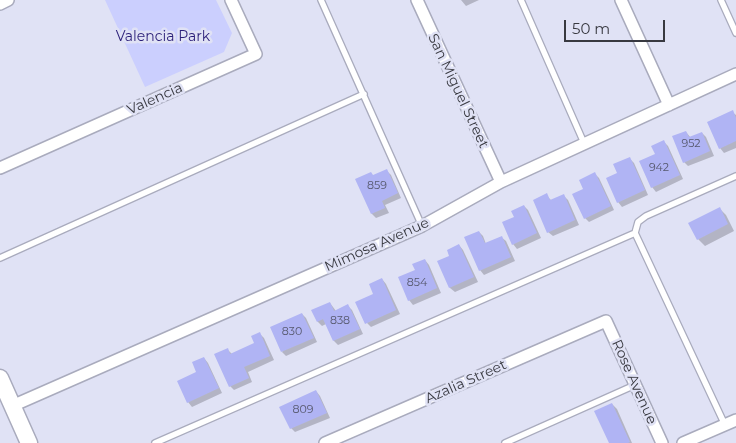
<!DOCTYPE html>
<style>
body{margin:0}
#map{position:relative;width:736px;height:443px;overflow:hidden;background:#e0e2f5;font-family:Montserrat,sans-serif}
canvas{display:block}
.scale{position:absolute;left:564px;top:20px;width:101px;height:22px;box-sizing:border-box;border:2px solid #383940;border-top:0;padding-left:6px;font-size:15px;line-height:18px;white-space:nowrap;color:#383940;-webkit-text-stroke:4px #e0e2f5;paint-order:stroke}
</style>
<div id="map">
<canvas width="736" height="443"></canvas>
<div class="scale">50 m</div>
</div>
<script>
const context = document.querySelector('canvas').getContext('2d');
context.lineJoin = 'round';
function fillPath(path, color) { context.fillStyle = color; context.fill(path, 'evenodd'); }
function strokePath(path, color, width, dash) { context.strokeStyle = color; context.lineWidth = width; context.lineCap = dash ? 'butt' : 'round'; context.setLineDash(dash || []); context.stroke(path); }
function write(font, color, halo, rows, align = 'center') {
  context.font = font + ' Montserrat,sans-serif'; context.lineWidth = 5; context.setLineDash([]); context.textBaseline = 'middle'; context.strokeStyle = halo; context.fillStyle = color; for (const [text, x, y, turn = 0] of rows) {
    context.save(); context.translate(x, y); context.rotate((+turn || 0) * Math.PI / 180); context.textAlign = isNaN(turn) ? turn : align; if (halo) context.strokeText(text, 0, 0); context.fillText(text, 0, 0); context.restore();
  }
}
fillPath(new Path2D(`
 M105,0H216L232,33L224,52L145,87Z`), '#cbcffe');
fillPath(new Path2D(`
 M461,0H479L466,6Z
 M732,112L736,115V148L724,153L720,148Z
 M686,132L691,138L702,133L706,137L714,156L688,166L684,162Z
 M664,142L668,146L683,179L656,192L652,187L657,155Z
 M630,159L634,163L648,195L622,207L618,202L619,174Z
 M387,171L391,175L401,198L385,205L389,213L376,218L372,214L357,180L374,176Z
 M595,174L599,178L614,210L589,222L585,218Z
 M546,195L552,201L564,196L568,200L579,225L553,236L548,232Z
 M524,206L528,210L541,238L517,249L513,244L516,218Z
 M720,209L726,215L734,231L705,246L698,239Z
 M479,232L483,236L486,244L501,237L506,241L515,261L484,275L480,270Z
 M459,245L463,250L478,282L455,292L450,288L439,262L451,256Z
 M425,260L429,265L441,293L413,305L409,300L416,271Z
 M382,279L386,284L400,314L371,327L367,323L375,294Z
 M330,303L336,311L348,306L352,310L363,334L338,345L334,341L326,324L322,326L318,322L313,311Z
 M302,314L306,318L317,342L286,356L282,352Z
 M260,334L264,338L274,360L248,372L252,382L234,390L230,386L227,349L232,354L255,344Z
 M204,358L208,363L222,393L192,407L188,402Z
 M316,391L320,396L330,418L295,432L291,428Z
 M612,404L617,409L632,443H610Z`), '#0003');
fillPath(new Path2D(`
 M733,110L736,118V141L719,149L707,122Z
 M686,131L689,137L702,132L710,151L683,163L672,136Z
 M664,140L680,175L651,188L639,161L655,154L651,146Z
 M630,157L645,190L617,203L606,178L617,173L613,164Z
 M387,169L398,193L382,201L385,208L371,214L355,179L371,172L373,175Z
 M595,172L611,206L584,219L572,194L583,189L579,180Z
 M547,193L550,200L564,194L575,220L547,233L533,200Z
 M524,205L537,233L512,245L502,222L514,217L511,211Z
 M720,207L728,224L697,240L688,223Z
 M479,231L485,243L502,236L511,257L479,271L464,237Z
 M459,244L474,277L449,288L437,261L449,256L447,250Z
 M425,259L437,288L408,301L398,277L415,270L412,264Z
 M382,278L396,310L365,324L355,302L373,294L369,284Z
 M330,302L334,311L348,304L360,329L333,341L323,319L317,322L311,310Z
 M302,313L314,338L281,352L270,327Z
 M260,332L270,356L244,367L249,378L229,387L214,354L228,348L230,354L254,343L251,336Z
 M204,357L219,388L187,403L177,381L196,372L192,362Z
 M316,390L327,413L290,429L279,407Z
 M612,403L630,442L628,443H609L594,411Z`), '#b0b4f4');
const service = new Path2D(`
 M321,0L422,226
 M521,0L584,143
 M721,0L736,33
 M635,233L725,425
 M0,258L364,94
 M155,443L635,233L638,222L646,216L736,176
 M505,443L635,385`);
const minor = new Path2D(`
 M417,0L501,182
 M621,0L669,105
 M0,4L8,0
 M0,168L256,54L231,0
 M12,406L422,226L501,182L736,74
 M325,443L606,321L662,443
 M683,443L736,420`);
const secondary = new Path2D(`
 M0,378L29,443`);
strokePath(service, '#a9abbd', 8);
strokePath(minor, '#a9abbd', 14);
strokePath(secondary, '#a9abbd', 19);
strokePath(service, '#fff', 5.5);
strokePath(minor, '#fff', 11);
strokePath(secondary, '#fff', 16);
write('11px', '#56586d', null, [
 ["952",691,144],
 ["942",659,168],
 ["859",377,186],
 ["854",417,283],
 ["838",340,321],
 ["830",292,332],
 ["809",303,410]
]);
write('14px', '#2b1f78', '#e0e2f5', [
 ["Valencia Park",163,37]
]);
write('14px', '#383940', '#e0e2f5', [
 ["San Miguel Street",458,91,65],
 ["Valencia",155,99,-24],
 ["Mimosa Avenue",377,245,-24],
 ["Azalia Street",466,382,-24],
 ["Rose Avenue",634,382,66]
]);
</script>
